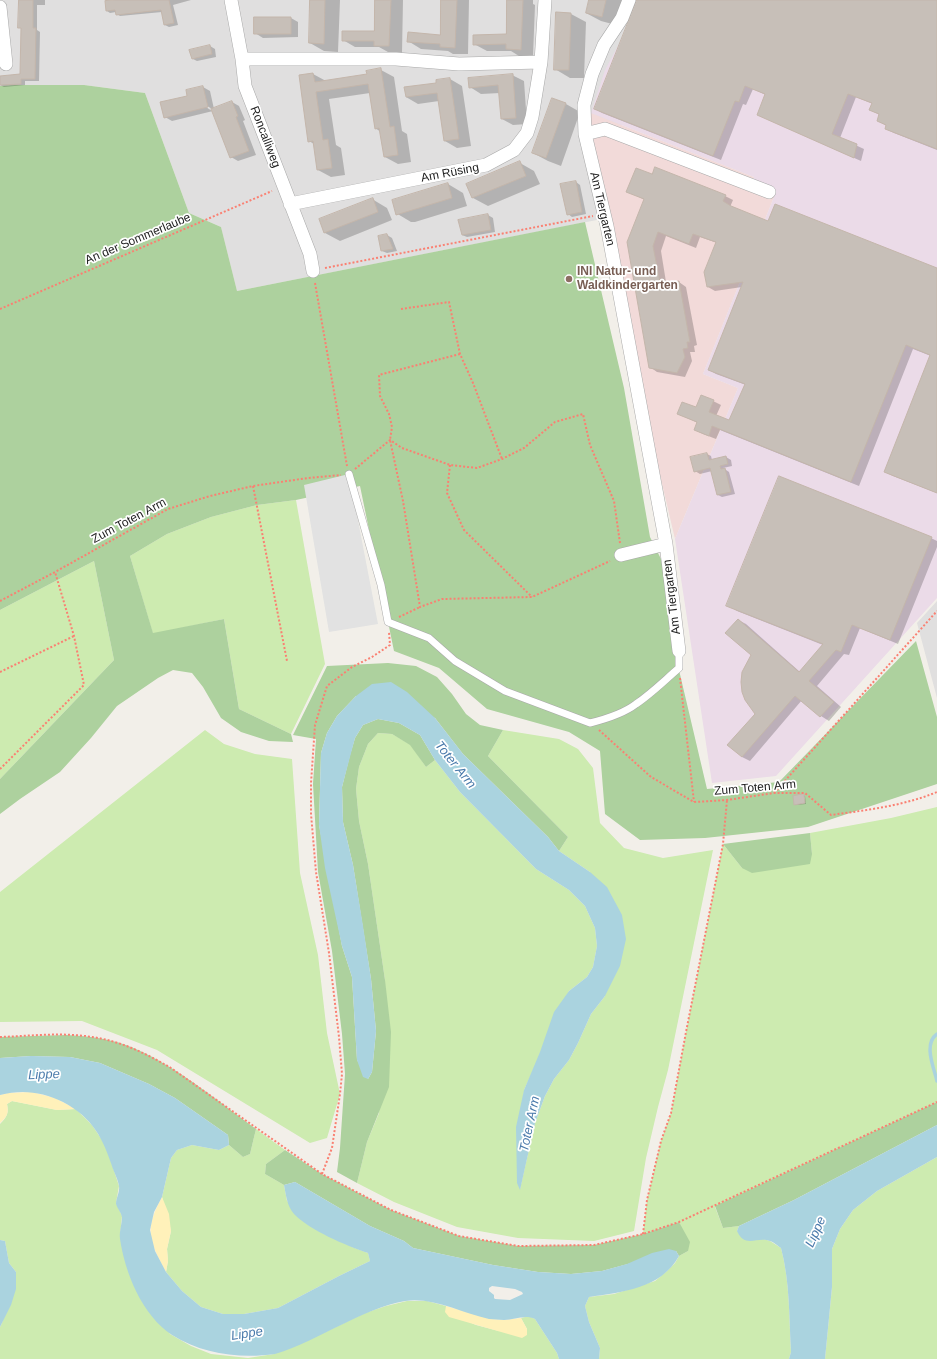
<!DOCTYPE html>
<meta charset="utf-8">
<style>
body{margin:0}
canvas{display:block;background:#f2efe9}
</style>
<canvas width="937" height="1359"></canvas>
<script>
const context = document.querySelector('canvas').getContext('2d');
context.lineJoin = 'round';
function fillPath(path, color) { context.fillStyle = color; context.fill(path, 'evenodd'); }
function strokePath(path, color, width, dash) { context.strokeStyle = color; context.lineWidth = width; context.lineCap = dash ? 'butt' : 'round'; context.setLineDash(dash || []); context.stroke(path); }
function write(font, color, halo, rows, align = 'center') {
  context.font = font + ' Helvetica,sans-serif'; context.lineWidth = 3.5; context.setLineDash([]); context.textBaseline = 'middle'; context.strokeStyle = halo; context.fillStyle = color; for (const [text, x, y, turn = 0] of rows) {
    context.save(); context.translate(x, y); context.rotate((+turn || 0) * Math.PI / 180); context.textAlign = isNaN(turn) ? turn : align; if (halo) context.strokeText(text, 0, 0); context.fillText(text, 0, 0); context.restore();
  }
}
fillPath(new Path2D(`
 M0,0H640L607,218L237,291L221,227L189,213L145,93L84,85H16L0,86Z
 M937,601V698L917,623Z`), '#e0dfdf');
fillPath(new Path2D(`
 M591,113L754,177L752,183L776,192L703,374L738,388L675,539L648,424L587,130Z`), '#f2dad9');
fillPath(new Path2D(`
 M937,0V598L776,776L712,783L675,539L738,388L703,374L776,192L752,183L754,177L591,113L605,70L633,18Z`), '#ebdbe8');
fillPath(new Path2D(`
 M296,500L325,664L291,734L239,709L224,619L153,634L130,556L167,534L211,517L257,505Z
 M94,561L114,660L0,779V610Z
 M205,730L224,744L255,754L292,759L300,873L318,955L327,1033L340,1094L327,1138L310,1143L157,1050L82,1021L0,1022V892Z
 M503,730L559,739L578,749L593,768L600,823L624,848L663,858L713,850L668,1070L658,1107L646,1158L634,1231L594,1241L518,1238L457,1227L394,1202L357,1183L367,1142L379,1113L385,980L368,864L359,821L356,789L359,767L368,744L378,733L392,734L411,745L426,767L435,760L460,792L536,869L569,890L585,906L595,928L597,946L593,967L587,977L569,991L524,1090L520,1189L535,1123L545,1096L554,1079L569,1060L578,1043L591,1014L605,996L590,872L559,851L568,837L488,756Z
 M937,807V1102L715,1207L723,1228L739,1226L737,1231L770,1241L781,1248C790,1282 789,1317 791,1352L789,1359H599L600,1348L589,1322L585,1306L589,1297L614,1294L655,1281L667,1271L675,1263L679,1256L688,1251L679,1222L643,1234L647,1200L661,1141L671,1113L686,1032L723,844L742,868L812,854L810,833L891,818Z
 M12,1101L57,1110L76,1109L92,1125L106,1146L119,1186L116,1203L122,1216L120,1237L170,1334L191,1346L211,1354L248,1358L274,1354L319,1335L365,1313L386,1306L407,1301H427L446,1306V1312L476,1325L499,1331L527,1329L521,1318L529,1316L535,1319L557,1353L559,1359H0V1327L2,1323L16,1272L9,1263L5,1241L0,1240V1124C7,1117 9,1113 7,1104Z
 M256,1129L285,1150L266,1164L265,1174L284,1185L287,1201L352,1247L368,1253L370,1261L339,1276L278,1308L244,1314H223L201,1307L182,1291L166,1272L168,1261L167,1249L171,1231L162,1197L171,1158L177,1150L192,1145L219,1150L229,1145L243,1157L250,1154Z
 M937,1157V1359H825L832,1287V1249L840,1229L853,1210L877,1191Z`), '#cdebb0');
fillPath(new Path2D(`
 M16,85H84L145,93L189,213L221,227L237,291L585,222L624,388L650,537L662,561L675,653L707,789L779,782L916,641L937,717V784L808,827L705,838L640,840L605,814L600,751L569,732L487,709L439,668L394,651L360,486L296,500L257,505L211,517L167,534L130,556L153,633L224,619L239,709L291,734L293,742L269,741L241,732L221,718L203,687L192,673L173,670L158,678L117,706L91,738L60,772L20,799L0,814V779L114,660L94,561L0,610V86Z
 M388,663L416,666L437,677L452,694L466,714L480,725L503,730L488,756L568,837L559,851L548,837L463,754L435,718L356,696L337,716L327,733L321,753L319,825L342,946L352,977L357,1060L368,1079L372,1072L376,1031L371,979L353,865L343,822L342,787L350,755L355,738L363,725L378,719L399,723L420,735L435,760L426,767L410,745L392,734L378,733L368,744L359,767L356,789L359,821L368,864L385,980L391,1032L389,1087L367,1142L357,1183L337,1172L340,1148L345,1074L342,1034L332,951L318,872L313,784L316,739L293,735L327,666Z
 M810,833L812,854L810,864L752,873L742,868L723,844Z
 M66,1035C86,1036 106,1038 126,1045C173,1063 215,1099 256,1129L250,1154L243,1157L229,1145L228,1135L175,1098L149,1084L100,1063L70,1057L31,1056L0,1058V1037Z
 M937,1102V1125L794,1200L739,1226L723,1228L715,1206Z
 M285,1150L322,1174L391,1210L459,1236L518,1246L594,1245L643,1234L679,1222L690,1242L688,1251L679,1256L676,1251L602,1271L571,1274L538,1272L493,1265L413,1248L404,1241L370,1226L295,1182L284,1185L265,1174L266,1164Z`), '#add19e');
fillPath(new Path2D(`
 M32,1092L55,1098L76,1109L57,1110L12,1101L7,1104C9,1113 7,1117 0,1123V1095L8,1093Z
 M162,1197L169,1214L171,1231L167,1249L168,1261L166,1272C149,1240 144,1230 162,1197Z
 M446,1306L490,1319L505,1320L521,1318L527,1329V1335L522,1338L449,1317L445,1312Z`), '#fff1ba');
fillPath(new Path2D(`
 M349,474L378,624L329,632L304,485Z`), '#e2e2e2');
fillPath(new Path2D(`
 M391,682L407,692L435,718L463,754L548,837L559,851L590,872L607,887L622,915L626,939L620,966L605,996L591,1014L578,1043L569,1060L554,1079L545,1096L535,1123L520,1190L517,1183L516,1127L524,1090L540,1052L554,1012L569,991L587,977L593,967L597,946L595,928L585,906L569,890L536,869L460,792L435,760L420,735L399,723L378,719L363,725L355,738L342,787L343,822L353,865L363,926L371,979L376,1031L372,1072L368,1079L363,1077L357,1060L352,977L342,946L325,868L319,825L321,753L327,733L337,716L356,696L372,684Z
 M31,1056L70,1057L100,1063L149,1084L175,1098L228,1135L229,1145L219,1150L192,1145L177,1150L171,1158L162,1197L154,1212L150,1230L155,1251L166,1272L182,1291L201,1307L223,1314H244L278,1308L339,1276L370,1261L368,1253C345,1245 311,1231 294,1214C287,1206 286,1195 284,1185L295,1182L370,1226L404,1241L413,1248L493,1265L538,1272L571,1274L602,1271L627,1264L652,1253L669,1249L676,1251L679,1256C661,1289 621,1292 589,1297L585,1306L589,1322L600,1348L599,1359H559L557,1353L535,1319C525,1314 514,1320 504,1320C499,1320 494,1319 489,1319C461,1313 434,1297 405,1301C382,1305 362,1315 341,1325C320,1335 298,1347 275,1354C240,1359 202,1354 172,1335C142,1315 125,1273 120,1239C119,1232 122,1224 122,1217C121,1212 117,1208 116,1204C116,1198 120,1192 119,1186C118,1180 115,1174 113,1169C103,1138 93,1118 63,1102C43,1092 22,1089 0,1095V1058ZM492,1286L515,1289L522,1292L523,1294L510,1300L495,1299L494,1298V1295L489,1291V1288Z
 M937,1125V1157L877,1191L853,1210L840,1229L832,1249V1287L825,1359H789L791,1352C789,1317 790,1282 781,1248C778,1246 774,1242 770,1241C757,1236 745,1249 737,1231L739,1226L794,1200Z
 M0,1240L5,1241L9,1263L16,1272V1289L11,1305L0,1327Z`), '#aad3df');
fillPath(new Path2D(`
 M20,0H45V5H37V30L40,32L39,81H25V85L4,87L0,85V77L21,75L22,29L19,27Z
 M120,0H191L173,5L178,25L169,27L165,25L162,12L120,16L117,14L116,12L110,13L107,11Z
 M311,0H340L338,52L324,51L310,43Z
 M376,0H403L402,53L388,52L379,47H355L343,40L375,32Z
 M442,0H469L468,54H453L448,51L421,49L408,41L441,36Z
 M508,0H533V4L535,5L533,56H519L511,51H487L474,44L507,35Z
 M589,0H623L616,25L601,21L586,13Z
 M639,0H937V150L894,133L886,129L887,126L878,121L880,115L870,110L873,104L856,97L840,138L864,149L861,161L758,115L766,95L753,89L746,105L743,104L721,160L602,113L595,109Z
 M571,14L586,22L584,78H570L555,69Z
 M291,18L298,22V37L263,38L255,33Z
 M210,46L215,49L216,57L197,61L193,59Z
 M381,70L394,77L402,131L407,134L411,162L398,164L385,157L381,132L375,128L370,93L329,99L336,145L341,148L345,175L331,177L318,170L314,144L309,141L313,74L326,81L368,75Z
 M512,75L524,81L527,124L513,125L502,119L500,93L481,94L470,87Z
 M450,79L462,86L471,146L457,148L445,141L439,101L418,104L406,97Z
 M203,87L210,91L214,109L232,102L239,106L245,120L243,121L256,155L238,161L231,157L213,111L172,121L165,117L188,97ZM204,104L212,109V111L203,105Z
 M566,104L580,112L561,166L548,161L533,153Z
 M520,163L534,171L540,184L488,206L473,198L468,185Z
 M653,176L725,196L733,200L730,207L768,222L937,270V493L893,476L885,472L931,356L913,349L859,486L720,430L716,439L703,434L695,430L698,423L678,414L696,409L713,401L721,405L716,416L730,422L746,385L716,374L709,370L742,287L715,291L708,287L717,243L700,237L696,248L666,236L661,251L666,282L669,284L679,282L686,287L697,345L694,346L695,352H690L692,361L685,377L657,372L650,367L645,200L627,191Z
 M576,182L580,185L586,214L572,217L568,214Z
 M448,184L463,193L467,206L415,222H411L396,213Z
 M372,199L387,208L392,220L340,241L325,233L320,220Z
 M488,215L493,218L495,232L467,237L462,235Z
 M387,235L392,238L397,251L387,253L382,251Z
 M707,454L711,456L712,460L726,457L731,460L732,466L723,468L729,472L735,494L722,497L718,495L712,471L700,474L695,471Z
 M931,538L937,541V547L898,644L860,628L849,655L844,654L817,686L841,707L829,721L821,716L802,700L750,761L742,757L756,714L752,654L738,620L746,624L800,672L823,645L737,611L729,606Z
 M803,795L805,796L806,804L797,805L795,804Z`), '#0003');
strokePath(new Path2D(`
 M937,1034C923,1044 934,1068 937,1081`), '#aad3df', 3.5);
const building = new Path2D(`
 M19,0H33V28H36L35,79H21V84L0,85V76L20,74L21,28H18Z
 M115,0H169L174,23L164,25L161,10L116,15L115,10L106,11L105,1Z
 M310,0H325L324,44L309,43Z
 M375,0H391L389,46H374V41H342V31H374Z
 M441,0H457L455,48L440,47V44L407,42L408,32L440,35Z
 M507,0H523L521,50L506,49V44L473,45V35L506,34Z
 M589,0H606L602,17L586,13Z
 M637,0H937V149L885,129L886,125L877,121L879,114L869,110L872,103L848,94L832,134L857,144L854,158L757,115L765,94L745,86L739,102L735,101L713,156L594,109Z
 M556,12L571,13L569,70H554Z
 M254,17H291V34H254Z
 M210,45L212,54L192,59L189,50Z
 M381,68L390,127L394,126L398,155L384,157L379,128L375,129L368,84L316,92L323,140L328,139L332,168L317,170L313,141L308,142L299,75L313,73L315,82L367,74L366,71Z
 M513,74L516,118L501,119L498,85L469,88L468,78Z
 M450,78L459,139L444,141L437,93L406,97L404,87L436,83V80Z
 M203,86L208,107L164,118L160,102L187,96L186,90Z
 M552,98L566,103L546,158L532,153Z
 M232,101L238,116L236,117L249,151L230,158L211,109Z
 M520,161L526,176L472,198L466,184Z
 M655,167L726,195L723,201L731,206L768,221L775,204L937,268V493L884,472L930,355L906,345L851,482L712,426L709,436L694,430L697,422L677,414L682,402L696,407L701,395L714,400L709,412L729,420L745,384L708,370L743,282L707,287L704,272L716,242L693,234L689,244L658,232L653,246L660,282L666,281V284L679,281L690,342H687L688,348L683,349L685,357L677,373L649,368L627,242L644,199L626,192L636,168L652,174Z
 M576,181L582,212L567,215L560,184Z
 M448,183L452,198L396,215L392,200Z
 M373,198L378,212L324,233L319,219Z
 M488,214L491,230L462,235L458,220Z
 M387,234L393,249L381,251L378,236Z
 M707,453L709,460L726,456L728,464L720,466L721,469L725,468L731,492L717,495L710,468L694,472L690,457Z
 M779,476L932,537L890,640L852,625L841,652L836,650L809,681L834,702L820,717L795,696L742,757L727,745L755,714L745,700L742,692L741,682L742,672L751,655L725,633L738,619L799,672L823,644L726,606Z
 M804,794L805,803L794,805L793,796Z`);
fillPath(building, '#c7bfb8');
strokePath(building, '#c4b6ab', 1);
const lane = new Path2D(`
 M349,474L381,585L388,622L429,638L455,661L505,691L590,723C606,719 623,714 636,704C651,694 665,680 679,668V651`);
const street = new Path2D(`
 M231,0L242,59L245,86L310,254L313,271
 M629,0L622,18L604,45L592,74L584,105L585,134L607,226L666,544L679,651
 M0,7L6,64
 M242,59H396L459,64L541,62L545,0
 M585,134L605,129L769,192
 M290,204L486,165L514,150L527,133L532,117L541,62
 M621,555L666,544`);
strokePath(lane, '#a9a9a9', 8);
strokePath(street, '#a9a9a9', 14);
strokePath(new Path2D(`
 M325,268L593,216
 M315,283L347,466
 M0,309L272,191
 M401,309L449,302L460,354L473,383L502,459
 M460,354L379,375L380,396L389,414L392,427L390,440L403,501L420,607L442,599L532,597L610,561
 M450,465L447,493L464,530L532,597
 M355,469L390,440L402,448L450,465L477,468L502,459L524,448L555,422L583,414L590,445L614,501L620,543
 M253,486L287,661
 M0,601L55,572L168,509L210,496L253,486L308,478L341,475
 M399,617L420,607
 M0,672L74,636
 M680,678L694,802
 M599,730L651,777L694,802L727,800L774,793H805L831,815C867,810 903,806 937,792
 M0,769L84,685L74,636L55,572
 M774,793L937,611
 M0,1037C30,1036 62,1032 92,1037C121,1041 147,1054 171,1068L322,1174L391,1210L459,1236L518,1246L594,1245L643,1234L679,1222L937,1102
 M322,1174L332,1148L340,1094L342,1074L339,1037L329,953L316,872L311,814V783L315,725L327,686L352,667L372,657L390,645L389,632
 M643,1234L647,1200L661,1141L671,1113L686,1032L723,844L727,800`), '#fa8072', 2, [2, 2]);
strokePath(lane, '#fff', 7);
strokePath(street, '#fff', 13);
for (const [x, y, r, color] of [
 [569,279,4,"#8d6e63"]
]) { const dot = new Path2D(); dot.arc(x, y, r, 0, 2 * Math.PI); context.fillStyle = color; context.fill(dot); strokePath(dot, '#fff', 1.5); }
write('12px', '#222', '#fff', [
 ["Roncalliweg",265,137,69],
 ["Am Rüsing",450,173,-11],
 ["Am Tiergarten",602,209,77],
 ["An der Sommerlaube",138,239,-23],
 ["Zum Toten Arm",129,521,-28],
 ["Am Tiergarten",672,597,-97],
 ["Zum Toten Arm",755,788,-5]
]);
write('bold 12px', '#785e54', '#fff', [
 ["INI Natur- und",577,272],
 ["Waldkindergarten",577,286]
], 'left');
write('italic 13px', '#4a7aab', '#fff', [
 ["Toter Arm",455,765,51],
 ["Lippe",44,1075,-2],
 ["Toter Arm",530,1124,-78],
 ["Lippe",816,1232,-66],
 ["Lippe",247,1334,-9]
]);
</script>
